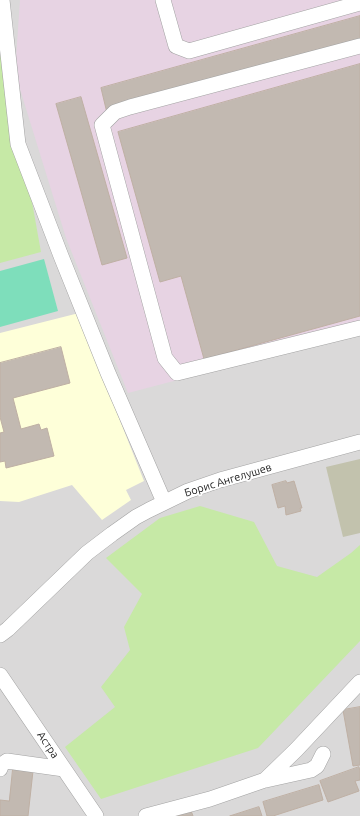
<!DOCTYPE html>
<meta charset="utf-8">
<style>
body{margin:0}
canvas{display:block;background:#eeeae1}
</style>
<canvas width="360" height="816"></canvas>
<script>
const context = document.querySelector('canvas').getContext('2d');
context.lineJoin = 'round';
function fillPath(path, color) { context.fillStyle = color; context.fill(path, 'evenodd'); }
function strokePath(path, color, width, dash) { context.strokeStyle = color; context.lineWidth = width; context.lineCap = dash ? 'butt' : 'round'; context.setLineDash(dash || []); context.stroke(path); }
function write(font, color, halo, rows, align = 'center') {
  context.font = font + ' Ubuntu,sans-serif'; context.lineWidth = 3.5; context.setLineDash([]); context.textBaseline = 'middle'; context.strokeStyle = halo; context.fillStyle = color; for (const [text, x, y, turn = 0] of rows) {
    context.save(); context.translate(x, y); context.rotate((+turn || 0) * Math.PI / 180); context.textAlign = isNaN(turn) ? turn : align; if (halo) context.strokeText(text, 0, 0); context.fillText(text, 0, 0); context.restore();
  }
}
fillPath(new Path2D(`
 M0,0H360V816H0Z`), '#dad9d9');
fillPath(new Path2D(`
 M20,0H360V332L128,393L66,238L15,73Z`), '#e7d3e3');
fillPath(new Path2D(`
 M79,313L109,393L144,481L126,490L131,500L102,520L72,485L19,502L0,501V333Z`), '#feffd9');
fillPath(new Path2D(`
 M360,459V533L343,537L326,467Z`), '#c2c2ad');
fillPath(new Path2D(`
 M0,24L41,252L0,263Z
 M200,506L254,522L277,566L317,577L351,553L360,545V641L258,748L101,799L65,747L115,707L101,687L130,650L124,627L142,594L106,558L160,518Z`), '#c6e9a6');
fillPath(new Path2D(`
 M44,259L58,311L0,327V271Z`), '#7edebb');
const building = new Path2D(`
 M360,16V43L107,113L101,88Z
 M360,64V316L204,359L181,276L160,282L118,132Z
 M81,97L127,258L102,265L56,104Z
 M61,347L70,383L13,398L21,429L39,424L41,430L47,428L54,456L6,468L5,461L0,462V433L4,432L0,417V363Z
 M286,481L287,483L294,481L302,508H300L301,511L286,515L285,506L278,508L272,485Z
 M360,707V765L353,766L343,710Z
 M359,767L360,771V780L355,781L359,791L328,802L320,781Z
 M13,769L33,771L28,816H0V800L9,801Z
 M319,785L323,800L273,816H267L263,802Z
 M259,807L262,816H230Z
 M190,808L193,816H173Z`);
fillPath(building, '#c2b9b1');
strokePath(building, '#bfb0a4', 1);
const minor = new Path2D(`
 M2,0L18,144L61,256L108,373L164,502
 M163,0L176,46L189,51L360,3
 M360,46L130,107L115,112L102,125L165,358L177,373L360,328
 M0,635L8,629L87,553L112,534L136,517L149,510L188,491L220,480L360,442
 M0,675L96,816
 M0,769L1,765L7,761L64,769
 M266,780L311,770L317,766L323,754
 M146,816L210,799L265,780L296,750L360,682`);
strokePath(minor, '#a3a3a3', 16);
strokePath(minor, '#fff', 15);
write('11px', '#1c1c1c', '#fff', [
 ["Борис Ангелушев",228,480,-17],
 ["Астра",48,745,56]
]);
</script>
